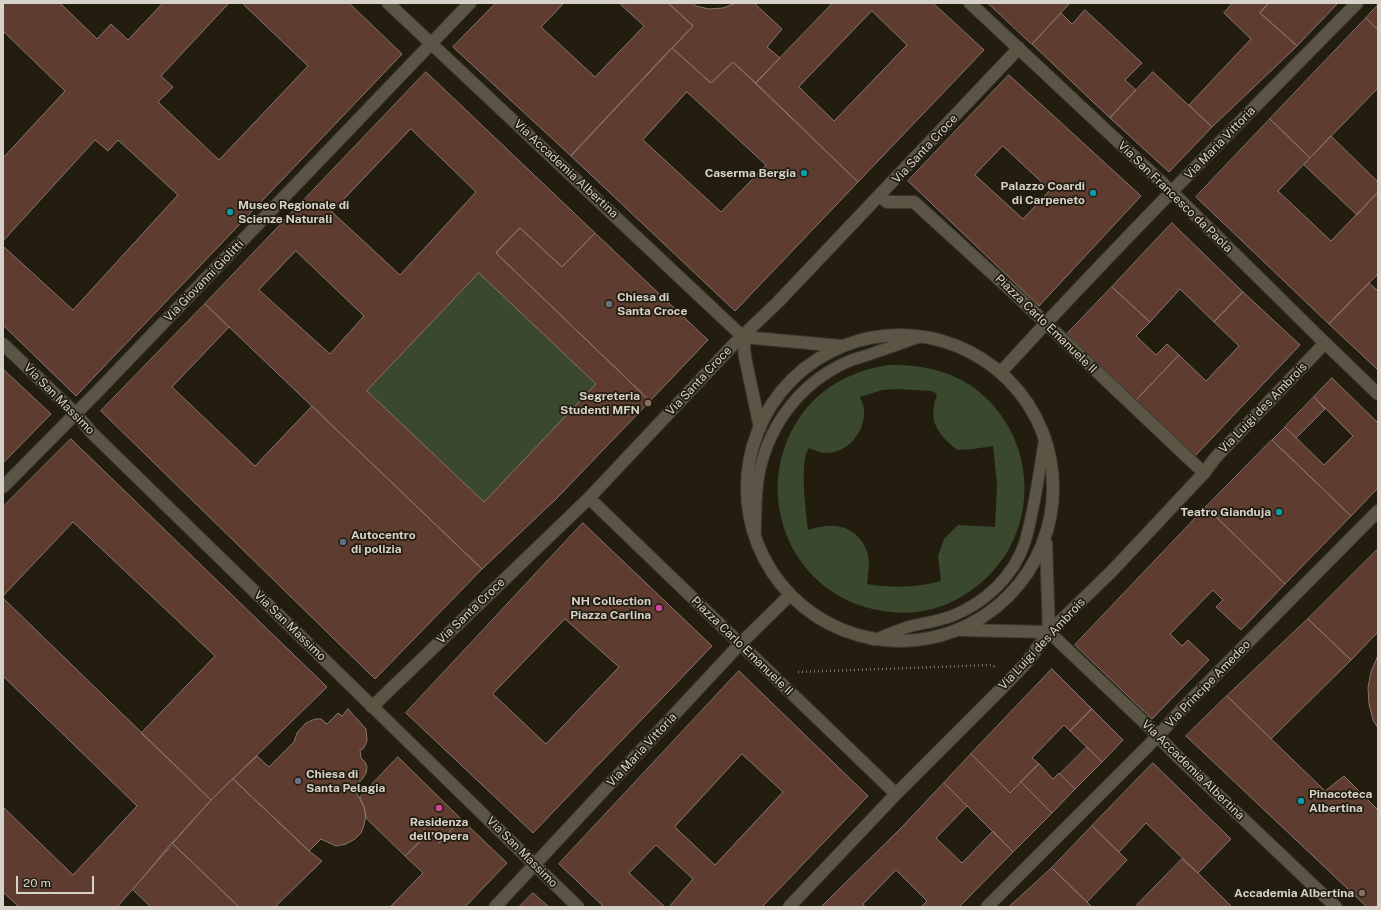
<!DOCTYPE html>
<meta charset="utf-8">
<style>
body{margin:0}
#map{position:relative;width:1381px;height:910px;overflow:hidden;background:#221d0f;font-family:"Public Sans",sans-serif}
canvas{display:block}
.frame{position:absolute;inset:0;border:4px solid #d6d2ca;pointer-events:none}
.scale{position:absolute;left:16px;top:876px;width:78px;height:18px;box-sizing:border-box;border:2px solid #d6d2ca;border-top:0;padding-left:5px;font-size:12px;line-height:14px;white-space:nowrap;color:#d6d2ca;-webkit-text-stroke:3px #221d0f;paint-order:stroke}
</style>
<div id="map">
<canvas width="1381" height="910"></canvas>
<div class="frame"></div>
<div class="scale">20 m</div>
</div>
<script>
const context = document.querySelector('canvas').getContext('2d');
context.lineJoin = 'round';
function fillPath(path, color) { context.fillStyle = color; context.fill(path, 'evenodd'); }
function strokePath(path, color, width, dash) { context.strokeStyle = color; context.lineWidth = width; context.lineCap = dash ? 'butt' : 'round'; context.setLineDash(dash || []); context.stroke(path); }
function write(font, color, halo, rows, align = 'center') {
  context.font = font + ' "Public Sans",sans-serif'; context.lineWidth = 3.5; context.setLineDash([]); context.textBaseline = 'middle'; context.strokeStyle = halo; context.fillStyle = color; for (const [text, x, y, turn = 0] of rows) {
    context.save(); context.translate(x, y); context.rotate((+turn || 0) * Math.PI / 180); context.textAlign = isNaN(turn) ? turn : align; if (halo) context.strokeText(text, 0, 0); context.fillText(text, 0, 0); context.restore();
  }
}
fillPath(new Path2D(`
 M479,273L596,384L484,502L367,391Z
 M888,365C916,364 945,369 970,385C1039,432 1044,534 977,586C960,600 939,609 917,612C887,615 856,608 831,591C764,544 759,445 823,392C842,377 864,369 888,365ZM897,389L931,391L937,394C928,421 936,432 957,450L973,449L993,446L997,484L995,527L958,525L944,539L938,556L941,581C916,588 892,588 867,584C868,574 870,565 868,556C865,539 850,526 833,526C825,525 816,528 808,530C806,513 799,460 809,448C814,450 821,453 826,453C847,453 863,434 864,415C865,408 862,402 860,397L882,390Z`), '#3a492e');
const building = new Path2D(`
 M3,3H60L97,39L111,24L128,40L163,3H229L161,76L173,87L158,102L219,160L308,66L242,3H349L402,54L76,396L3,325V246L73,310L178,195L118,140L108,151L95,140L3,241V158L65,91L3,31Z
 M496,3H564L541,27L595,77L644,26L619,3H668L693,26L571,156L453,47Z
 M668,3H692L696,6L709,9L723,8L736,3H754L782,29L767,47L780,58L756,83L733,62L711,83L672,48L693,26Z
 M833,3H933L984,50L858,182L756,83ZM872,11L907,45L834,121L799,87Z
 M988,3H1070L1032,44Z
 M1233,3H1269L1260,13L1297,46L1212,127L1189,105L1251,39L1224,13Z
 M1269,3H1338L1297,46L1260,13Z
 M1378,5V30L1366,18Z
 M1085,10L1142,63L1125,80L1136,90L1110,118L1032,44L1061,13L1072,24Z
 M1366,18L1378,30V88L1310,158L1270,119Z
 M672,48L711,83L733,62L858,182L735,311L571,156ZM687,92L766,165L721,212L643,140Z
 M426,72L595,233L562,267L520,228L496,253L650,401L557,498L482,569L205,304ZM411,129L476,192L400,275L332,212ZM296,251L364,316L330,354L259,290ZM479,273L596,384L484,502L367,391Z
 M1153,72L1212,127L1169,172L1110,118Z
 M1009,75L1141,196L1039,306L908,181ZM1003,146L1050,190L1023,219L975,175Z
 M1270,119L1310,158L1278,191L1331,241L1378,192V274L1329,324L1196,197Z
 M1331,136L1378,182V192L1357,215L1304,165Z
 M1172,223L1243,292L1214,322L1180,289L1150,322L1112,287Z
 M520,228L562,267L595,233L708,340L650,401L496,253Z
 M1369,283L1378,291V370L1329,324Z
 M1112,287L1150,322L1136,336L1156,355L1167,344L1179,355L1136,400L1067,334Z
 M1243,292L1300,345L1195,456L1136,400L1179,355L1206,381L1239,346L1214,322Z
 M205,304L229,327L172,387L255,466L312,406L482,569L375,679L101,411Z
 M3,369L51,414L3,463Z
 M1332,378L1378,423V488L1351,516L1272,440L1285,427L1324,465L1353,436L1314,397Z
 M1314,397L1325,409L1296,438L1285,427Z
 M71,439L327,687L211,800L141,733L215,656L73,522L3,596V507Z
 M1272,440L1351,516L1285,584L1206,507Z
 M1206,507L1285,584L1241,630L1216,607L1223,600L1213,590L1170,634L1182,646L1188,640L1209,660L1152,719L1075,645Z
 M583,523L712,646L533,833L406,713ZM565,619L619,667L546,744L493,694Z
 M1378,549V632L1351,660L1308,619Z
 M3,598L211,800L117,907H19L3,892V807L73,875L137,806L3,676Z
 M1308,619L1351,660L1271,739L1227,696Z
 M1378,656V728L1373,720L1369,704L1368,688L1371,672Z
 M1052,669L1092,709L1070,731L1064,725L1032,758L1039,764L1010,793L971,754Z
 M739,671L868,796L762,907H669L693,879L656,845L629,873L665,907H604L559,864ZM742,754L783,792L715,865L675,827Z
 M1227,696L1325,791L1344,776L1378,810V907H1367L1186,736Z
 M348,709L366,729L367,741L363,749L360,750L361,758L365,762L367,767L366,773L363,778L354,788L364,807L366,815L364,825L361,833L355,839L346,844L336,846L321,839L309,851L233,779L257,756L269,767L294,742L297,733L306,723L315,719H321L327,724L338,713L342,716Z
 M1092,709L1123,740L1102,762L1070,731Z
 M1087,747L1102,762L1075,789L1060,774Z
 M971,754L1010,793L1021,782L1052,813L1013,852L944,783Z
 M398,757L461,819L439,843L431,835L426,836L405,856L366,818L364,807L360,797Z
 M1153,763L1231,839L1198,873L1146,823L1119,852L1092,826Z
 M1039,764L1053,779L1059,773L1075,789L1052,813L1021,782Z
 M233,779L309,851L322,861L275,907H239L172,843L211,800Z
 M944,783L967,806L936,838L962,863L993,831L1013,852L959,907H921L927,901L896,870L863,904L865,907H821L902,827Z
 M461,819L507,863L465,907H390L423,873L405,856L426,836L431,835L439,843Z
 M1092,826L1127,860L1087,902L1052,868Z
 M172,843L239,907H151L133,890Z
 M1182,859L1198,873L1232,907H1138L1137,905Z
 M1052,868L1092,907H1009Z
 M533,893L549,907H519Z`);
fillPath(building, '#5f3c30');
strokePath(building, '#88756f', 1);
const service = new Path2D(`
 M755,536C756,514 755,490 760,469C771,422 802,382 847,362C856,358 866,356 876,352C890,348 904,342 919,337
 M874,640C886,635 899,630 911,626C925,623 939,621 952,616C985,603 1014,576 1025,542C1035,508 1039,472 1045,437`);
const pedestrian = new Path2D(`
 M880,196L887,202H914L1015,294L1204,473`);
const minor = new Path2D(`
 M970,3L1172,192L1325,343L1378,394
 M3,344L76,414L92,433L578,907
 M1001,372C1116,246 1237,125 1357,3
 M3,487L99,390L470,3
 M589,498L896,794
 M372,707L589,498L734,344L778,302L1019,48
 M495,907L740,644L790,595
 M789,907L896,794L1009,681L1027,662L1049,632L1112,571L1204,473L1216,457L1325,343
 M987,907L1158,736L1180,711L1378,511`);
const tertiary = new Path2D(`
 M388,3L743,337L841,346
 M747 488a153 153 0 1 1 306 0a153 153 0 1 1-306 0Z
 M743,337L745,357L760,428
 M1046,543L1049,632L1149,727L1178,757L1336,907
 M962,630L1049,632`);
strokePath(service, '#3c3830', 13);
strokePath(pedestrian, '#3c3830', 14);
strokePath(minor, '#3c3830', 14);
strokePath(tertiary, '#3c3830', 14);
strokePath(new Path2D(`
 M798,672L992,665L996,668`), '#7a756a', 2.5, [1, 3]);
strokePath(service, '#5b5546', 11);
strokePath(pedestrian, '#5b5546', 12);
strokePath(minor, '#5b5546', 12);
strokePath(tertiary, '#5b5546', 12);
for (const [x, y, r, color] of [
 [804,173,4,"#0f9aa8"],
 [1093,193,4,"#0f9aa8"],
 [230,212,4,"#0f9aa8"],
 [609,304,4,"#6b7280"],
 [648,403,4,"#8d6e63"],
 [1279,512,4,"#0f9aa8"],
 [343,542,4,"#5c6f8a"],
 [659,608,4,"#d1479c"],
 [298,781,4,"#6b7280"],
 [1301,801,4,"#0f9aa8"],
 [439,808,4,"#d1479c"],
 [1362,893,4,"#8d6e63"]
]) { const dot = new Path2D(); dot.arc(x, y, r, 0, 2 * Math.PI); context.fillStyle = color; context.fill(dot); strokePath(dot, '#221d0f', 1.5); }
write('12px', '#d6d2ca', '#221d0f', [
 ["Via Maria Vittoria",1220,143,-46],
 ["Via Santa Croce",925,149,-47],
 ["Via Accademia Albertina",566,169,43],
 ["Via San Francesco da Paola",1175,197,44],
 ["Via Giovanni Giolitti",204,281,-46],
 ["Piazza Carlo Emanuele II",1046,324,44],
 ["Via Santa Croce",699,381,-47],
 ["Via San Massimo",59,399,45],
 ["Via Luigi des Ambrois",1263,408,-46],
 ["Via Santa Croce",471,611,-44],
 ["Via San Massimo",290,626,44],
 ["Via Luigi des Ambrois",1042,644,-47],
 ["Piazza Carlo Emanuele II",742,646,44],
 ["Via Principe Amedeo",1208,684,-46],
 ["Via Maria Vittoria",642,750,-47],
 ["Via Accademia Albertina",1193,770,44],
 ["Via San Massimo",522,852,45]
]);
write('bold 12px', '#d6d2ca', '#221d0f', [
 ["Caserma Bergia",796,173],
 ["Palazzo Coardi",1085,186],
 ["di Carpeneto",1085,200],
 ["Museo Regionale di",238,205,"left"],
 ["Scienze Naturali",238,219,"left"],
 ["Chiesa di",617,297,"left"],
 ["Santa Croce",617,311,"left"],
 ["Segreteria",640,396],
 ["Studenti MFN",640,410],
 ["Teatro Gianduja",1271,512],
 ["Autocentro",351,535,"left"],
 ["di polizia",351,549,"left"],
 ["NH Collection",651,601],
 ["Piazza Carlina",651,615],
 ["Chiesa di",306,774,"left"],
 ["Santa Pelagia",306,788,"left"],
 ["Pinacoteca",1309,794,"left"],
 ["Albertina",1309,808,"left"],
 ["Residenza",439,822,"center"],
 ["dell’Opera",439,836,"center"],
 ["Accademia Albertina",1354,893]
], 'right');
</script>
